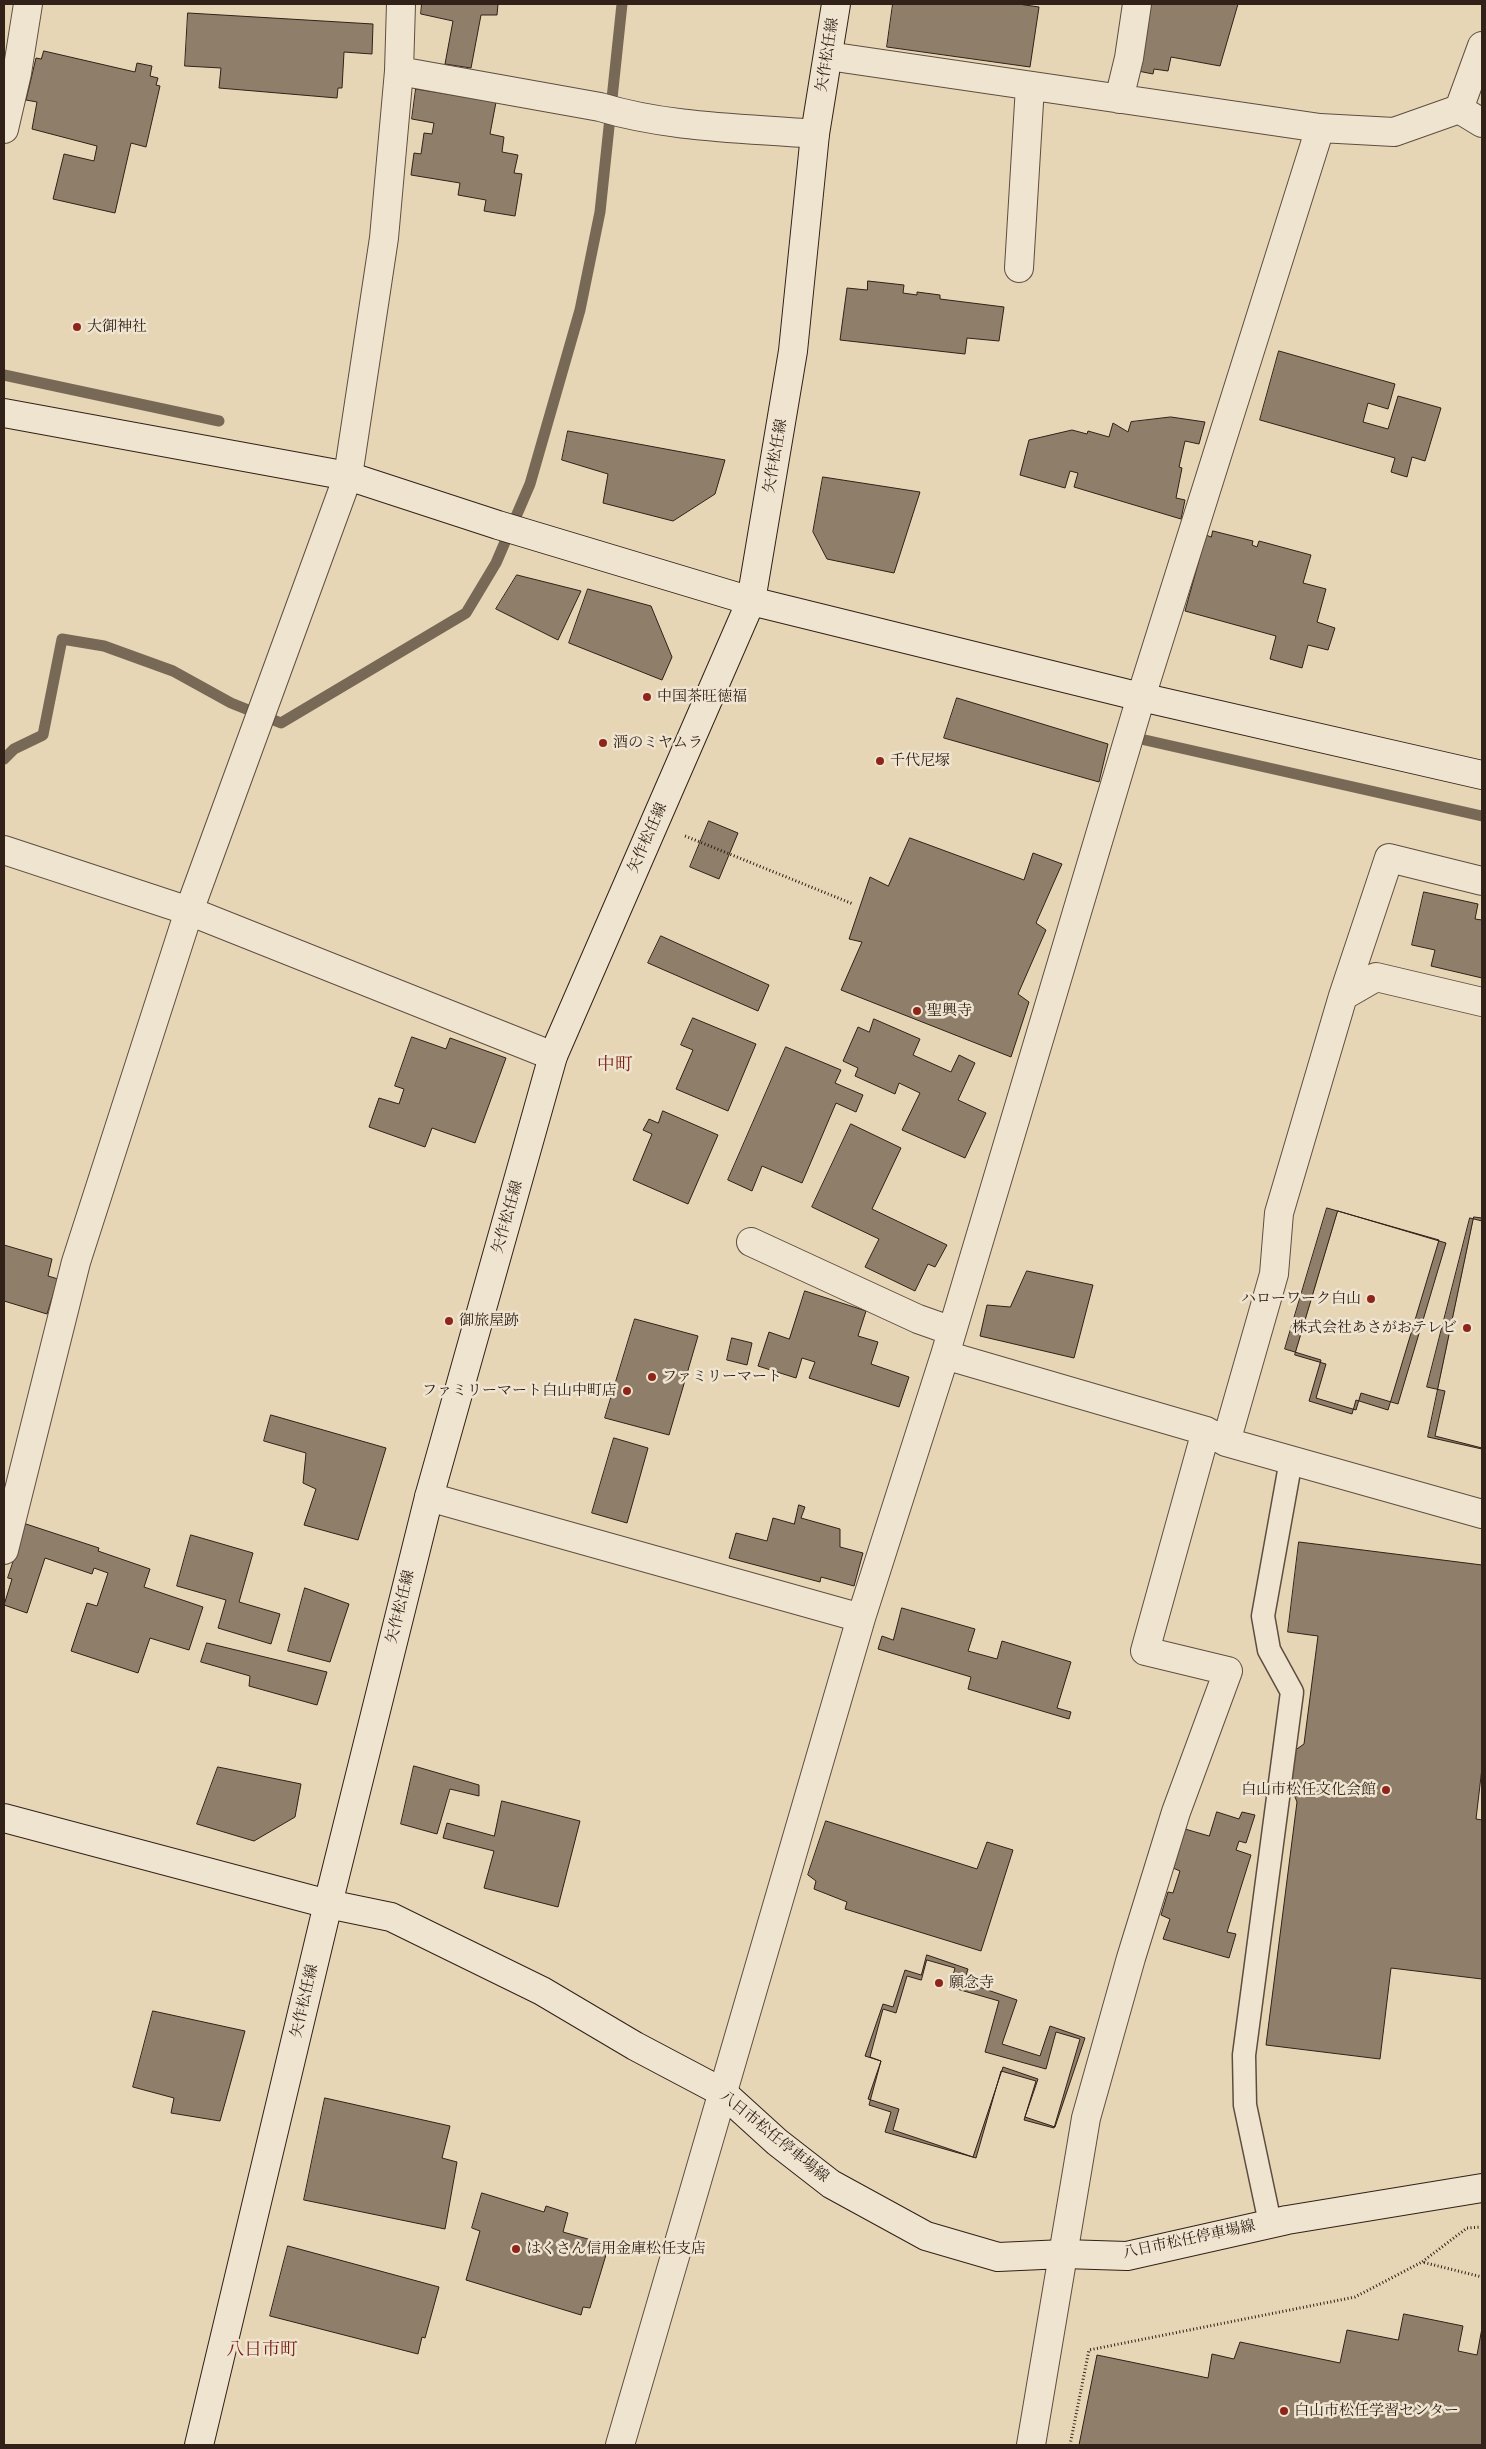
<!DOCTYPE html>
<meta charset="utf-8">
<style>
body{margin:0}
#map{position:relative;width:1486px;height:2449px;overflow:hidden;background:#e6d6b6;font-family:"IM FELL Great Primer",serif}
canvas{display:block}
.frame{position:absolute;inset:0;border:5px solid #312118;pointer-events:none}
</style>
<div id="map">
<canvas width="1486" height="2449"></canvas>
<div class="frame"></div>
</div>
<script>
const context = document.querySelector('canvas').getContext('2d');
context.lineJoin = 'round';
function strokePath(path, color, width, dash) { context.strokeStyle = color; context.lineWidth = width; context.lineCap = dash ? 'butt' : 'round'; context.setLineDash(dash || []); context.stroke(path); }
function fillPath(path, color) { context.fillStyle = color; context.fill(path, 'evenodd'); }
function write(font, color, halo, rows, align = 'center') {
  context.font = font + ' "IM FELL Great Primer","Noto Serif JP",serif'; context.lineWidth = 5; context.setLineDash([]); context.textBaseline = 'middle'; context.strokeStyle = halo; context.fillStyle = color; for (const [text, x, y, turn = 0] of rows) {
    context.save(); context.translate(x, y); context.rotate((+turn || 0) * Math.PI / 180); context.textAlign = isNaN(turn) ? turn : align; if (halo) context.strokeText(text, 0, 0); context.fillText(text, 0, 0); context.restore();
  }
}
strokePath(new Path2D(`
 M4,375L219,421
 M1145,740L1482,816
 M4,759L14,749L43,735L62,639L104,646L173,671L231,703L281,723L466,613L496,563L530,484L580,310L600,212L622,4`), '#786856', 11);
const building = new Path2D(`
 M422,4H498L497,15H481L471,68L445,64L453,21L421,14Z
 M893,4H1018L1039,7L1030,67L887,47Z
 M1146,4H1238L1220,66L1171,57L1168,71L1154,69L1153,74L1133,70Z
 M188,13L373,24L372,54L344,52L342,88H338L337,98L219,88L221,68L185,66Z
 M44,51L135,72L137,63L152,66L150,76L158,78L156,85L160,86L146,147L131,143L115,213L53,199L64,154L94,161L97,146L32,129L37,102L26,100L36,58L41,59Z
 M416,89L496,102L490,134L504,137L502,152L518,155L514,173L522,174L515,216L484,211L486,200L458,195L460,183L411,175L414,153L421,154L424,133L432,134L434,123L412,119Z
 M868,281L904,285L903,293L917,295V292L940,295V299L1004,307L999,341L967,338L965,354L840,340L847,288L867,290Z
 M1279,351L1395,384L1388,409L1368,403L1363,422L1388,429L1398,396L1441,408L1425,461L1412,457L1407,477L1391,472L1395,458L1260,420Z
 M1171,417L1205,422L1199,444L1185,441L1179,467L1182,468L1176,498L1185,500L1181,519L1074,487L1078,473L1070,471L1065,488L1020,475L1029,440L1072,430L1087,434L1088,431L1109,437L1113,423L1128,432L1131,422Z
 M568,431L725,460L715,494L673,521L603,503L608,474L562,460Z
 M823,477L920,492L894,573L827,559L813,532Z
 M1213,531L1253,541L1252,545L1257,547L1259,541L1311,555L1303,583L1326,589L1317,622L1335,628L1328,650L1308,645L1302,668L1270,659L1276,636L1185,611L1206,535L1211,537Z
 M517,575L581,591L558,640L496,609Z
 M588,589L651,606L672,657L662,680L569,643Z
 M957,698L1108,744L1099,782L944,738Z
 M709,821L738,833L719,879L690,867Z
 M910,838L1024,880L1033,853L1062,864L1036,923L1046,930L1018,994L1029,1002L1011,1057L841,990L862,942L849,939L870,877L888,886Z
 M1424,892L1478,904L1475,919L1482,920V978L1431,966L1435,950L1412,945Z
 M661,936L769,985L758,1011L648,963Z
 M693,1018L756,1044L728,1111L676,1089L693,1050L681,1045Z
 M874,1019L920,1039L913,1055L951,1072L959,1055L975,1063L958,1100L986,1113L965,1158L902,1130L920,1093L899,1083L895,1094L855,1076L858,1068L843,1061L858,1027L869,1032Z
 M412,1037L446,1049L450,1038L506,1058L475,1143L432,1128L425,1147L369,1127L379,1098L399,1104L404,1089L395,1086Z
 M786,1047L841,1070L835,1083L863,1095L856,1112L836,1103L802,1183L762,1166L752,1191L728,1180Z
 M663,1111L718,1135L688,1204L633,1180L652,1134L643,1130L649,1119L658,1123Z
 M851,1124L901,1148L872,1209L947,1245L935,1267L928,1264L915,1291L865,1267L879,1239L812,1207Z
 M1327,1208L1439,1240L1388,1410L1356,1400L1352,1414L1309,1401L1321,1360L1285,1349Z
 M1338,1211L1446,1243L1398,1404L1361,1393L1356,1410L1316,1398L1326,1364L1295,1355Z
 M1474,1217L1482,1218V1449L1428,1437Z
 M1470,1218L1482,1221V1448L1435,1436L1445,1391L1427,1387Z
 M4,1245L52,1259L48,1276L58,1279L47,1314L4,1301Z
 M1027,1271L1093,1285L1074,1358L980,1336L987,1305L1010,1307Z
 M805,1291L866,1311L858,1336L878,1342L871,1364L909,1377L899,1407L809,1378L815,1362L802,1358L796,1378L758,1366L769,1332L789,1339Z
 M635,1319L698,1336L669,1435L605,1418Z
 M732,1338L752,1343L747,1365L727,1360Z
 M271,1415L386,1448L358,1540L304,1525L316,1489L303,1483L306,1453L264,1441Z
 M614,1438L648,1448L627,1523L592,1513Z
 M799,1505L805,1507L801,1518L840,1529V1547L863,1553L854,1586L821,1577L820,1582L729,1558L736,1533L767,1541L773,1518L794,1524Z
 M26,1524L99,1548L98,1551L150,1569L144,1587L203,1607L189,1650L150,1638L138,1673L71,1651L87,1603L97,1606L108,1573L94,1568L92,1574L45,1558L27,1613L4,1605L12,1579L8,1578Z
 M191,1535L253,1553L239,1602L280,1614L271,1644L218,1628L226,1600L177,1586Z
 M1299,1542L1482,1565V1768L1476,1819L1482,1820V1979L1391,1968L1380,2059L1266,2045L1297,1802L1288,1779L1291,1753L1304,1744L1318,1636L1288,1632Z
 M305,1588L349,1604L330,1662L288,1651Z
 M902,1608L975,1629L968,1651L997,1659L1002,1641L1071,1662L1057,1708L1071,1712L1069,1719L968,1689L971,1677L878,1649L882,1636L893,1640Z
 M207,1643L327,1672L317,1705L249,1686L250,1676L201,1662Z
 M414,1766L479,1785V1796L450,1789L437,1834L401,1824Z
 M218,1767L301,1784L295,1817L254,1841L197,1824Z
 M502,1801L580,1821L558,1907L484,1888L494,1851L443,1838L447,1823L494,1836Z
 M1217,1812L1239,1819L1242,1812L1255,1815L1246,1843L1239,1841L1236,1850L1251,1855L1227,1932L1236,1934L1229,1958L1163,1939L1170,1919L1161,1915L1168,1892L1173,1893L1180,1871L1173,1868L1185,1829L1209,1836Z
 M826,1821L977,1869L987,1842L1013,1850L981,1951L845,1909L847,1902L814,1889L816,1881L808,1875Z
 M927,1955L968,1969L964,1982L1017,2000L1002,2044L1040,2056L1050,2026L1085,2038L1055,2127L1025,2117L1038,2079L1003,2067L973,2157L893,2130L899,2109L868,2099L881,2061L865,2056L883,2004L893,2007L905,1970L921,1975Z
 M927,1960L955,1968L950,1987L999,2001L985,2052L1046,2069L1056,2032L1080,2039L1054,2128L1024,2120L1036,2081L1001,2071L976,2158L885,2132L891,2112L869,2105L881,2061L870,2057L883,2009L896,2013L907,1976L921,1980Z
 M153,2011L245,2031L220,2121L171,2113L174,2098L133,2087Z
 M325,2098L450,2126L442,2158L457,2162L445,2229L304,2200Z
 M482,2193L544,2212L546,2206L568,2213L563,2232L609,2245L590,2308L583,2307L581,2315L466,2280L480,2231L472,2228Z
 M288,2246L439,2287L425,2338L422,2337L418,2354L270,2316Z
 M1404,2314L1463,2326L1458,2351L1477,2355L1482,2328V2445H1079L1097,2355L1208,2378L1212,2354L1234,2359L1240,2342L1340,2363L1347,2330L1398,2340Z`);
fillPath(building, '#8f7f6a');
strokePath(building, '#312118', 1);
const lane = new Path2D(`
 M1270,2223L1245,2105L1244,2055L1292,1692L1269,1650L1263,1616L1291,1460`);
const street = new Path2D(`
 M828,56L1320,128L1394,132L1459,109L1482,46
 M399,71L600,107C669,128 744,128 815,134
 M1119,99L1129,58L1137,4
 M1459,109L1482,123
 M4,129L17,73L28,4
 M1019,268L1030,86
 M4,850L189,911L553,1056
 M1343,996L1389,858L1482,881
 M751,1242L918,1319L952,1331
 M945,1355L1206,1431L1226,1442L1482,1514
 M1226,1442L1274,1274L1279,1213L1343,996L1376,977L1482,1002
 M429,1497L861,1618
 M4,1550L76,1262L189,911L348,476L384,238L399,71L401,4
 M620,2445L861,1618L945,1355L1141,697L1320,128
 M1031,2445L1086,2118L1131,1958L1176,1812L1228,1671L1145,1651L1206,1431`);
const secondary = new Path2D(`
 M4,413L348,476L498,525L751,601L1141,697L1482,775
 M4,1818L328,1904L391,1917L542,1991L635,2046L722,2092L777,2142L831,2184L926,2236L998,2257L1064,2254L1127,2256L1287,2220L1482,2188
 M199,2445L328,1904L429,1497L553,1056L751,601L793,351L815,134L836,4`);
strokePath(lane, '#5e4e40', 25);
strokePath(street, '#5e4e40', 30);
strokePath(secondary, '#312118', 30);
strokePath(new Path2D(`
 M685,836L853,904
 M1482,2227L1467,2228L1422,2262L1482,2277
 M1070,2445L1089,2350L1355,2297L1422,2262`), '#312118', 3, [1, 2.5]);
strokePath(lane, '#efe4d0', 22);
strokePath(street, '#efe4d0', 28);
strokePath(secondary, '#efe4d0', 28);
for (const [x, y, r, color] of [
 [77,327,5,"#8f2418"],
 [647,697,5,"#8f2418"],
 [603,743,5,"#8f2418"],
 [880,761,5,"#8f2418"],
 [917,1011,5,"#8f2418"],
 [1371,1299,5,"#8f2418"],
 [449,1321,5,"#8f2418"],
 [1467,1328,5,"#8f2418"],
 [652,1377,5,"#8f2418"],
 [627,1391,5,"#8f2418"],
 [1386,1790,5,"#8f2418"],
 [939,1983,5,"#8f2418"],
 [516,2249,5,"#8f2418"],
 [1284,2411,5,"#8f2418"]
]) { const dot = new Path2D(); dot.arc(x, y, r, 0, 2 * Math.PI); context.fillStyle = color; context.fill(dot); strokePath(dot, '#efe4d0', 2); }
write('15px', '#312118', '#efe4d0', [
 ["矢作松任線",828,55,-81],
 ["矢作松任線",776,456,-80],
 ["矢作松任線",648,838,-66],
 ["矢作松任線",508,1217,-74],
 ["矢作松任線",401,1607,-76],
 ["矢作松任線",305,2001,-77],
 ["八日市松任停車場線",774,2137,39],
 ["八日市松任停車場線",1189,2240,-12]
]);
write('15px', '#312118', '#efe4d0', [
 ["大御神社",87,327],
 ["中国茶旺徳福",657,697],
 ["酒のミヤムラ",613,743],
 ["千代尼塚",890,761],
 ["聖興寺",927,1011],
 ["ハローワーク白山",1361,1299,"right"],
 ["御旅屋跡",459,1321],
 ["株式会社あさがおテレビ",1457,1328,"right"],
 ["ファミリーマート",662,1377],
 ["ファミリーマート白山中町店",617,1391,"right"],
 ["白山市松任文化会館",1376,1790,"right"],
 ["願念寺",949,1983],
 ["はくさん信用金庫松任支店",526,2249],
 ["白山市松任学習センター",1294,2411]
], 'left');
write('18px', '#7a1f14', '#efe4d0', [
 ["中町",615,1066],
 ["八日市町",262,2351]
]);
</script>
